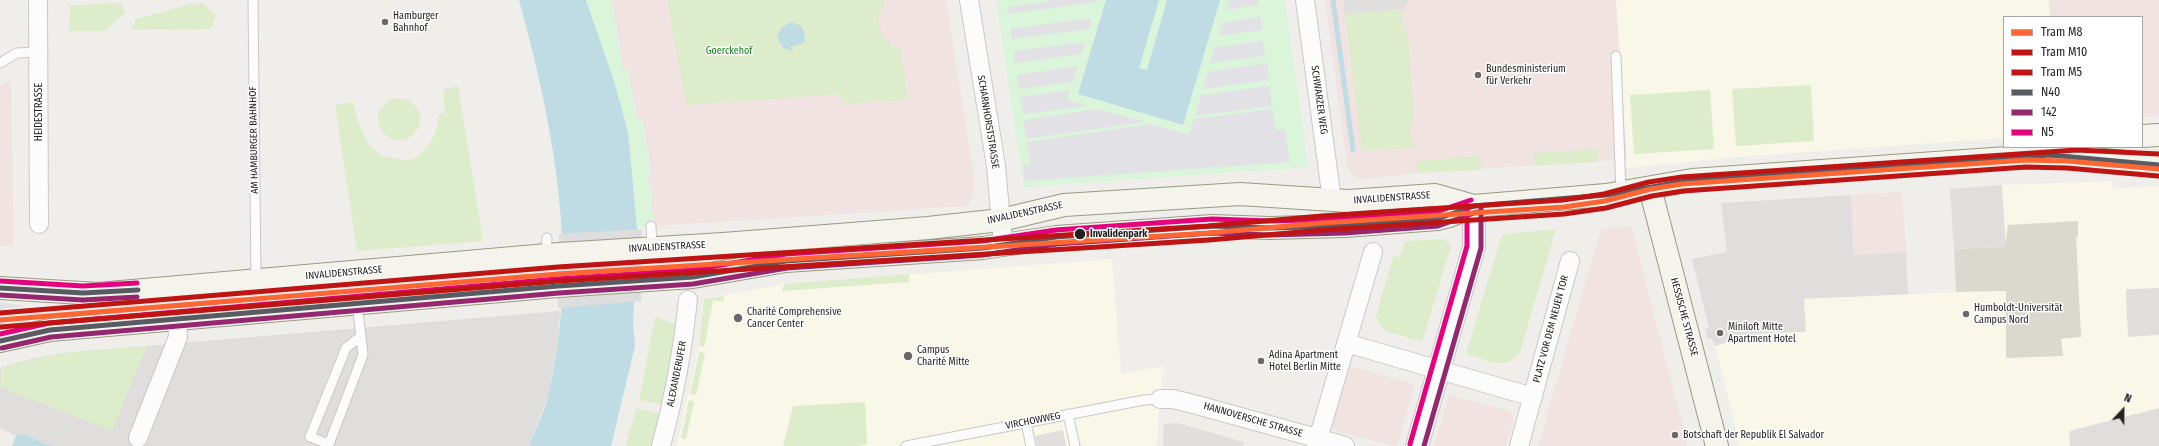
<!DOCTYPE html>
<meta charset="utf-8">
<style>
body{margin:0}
#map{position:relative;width:2159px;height:446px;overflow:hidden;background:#f0eeeb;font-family:"Fira Sans Condensed",sans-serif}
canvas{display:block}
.legend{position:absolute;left:2003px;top:16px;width:140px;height:132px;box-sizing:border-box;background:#fff;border:1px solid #a7a7a7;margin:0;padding:5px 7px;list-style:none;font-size:12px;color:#222}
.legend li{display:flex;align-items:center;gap:8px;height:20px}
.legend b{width:20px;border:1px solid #a7a7a7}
.north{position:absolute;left:2103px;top:390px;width:40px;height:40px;-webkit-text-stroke:3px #fff;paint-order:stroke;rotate:22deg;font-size:11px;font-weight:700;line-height:16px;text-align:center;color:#222}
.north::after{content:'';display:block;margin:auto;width:14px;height:18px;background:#222;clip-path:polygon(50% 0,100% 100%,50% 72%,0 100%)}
</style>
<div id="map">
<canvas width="2159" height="446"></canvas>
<ul class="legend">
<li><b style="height:5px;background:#f63"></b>Tram M8</li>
<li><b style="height:5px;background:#be1414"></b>Tram M10</li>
<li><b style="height:5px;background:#be1414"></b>Tram M5</li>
<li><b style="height:5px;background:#595b62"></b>N40</li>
<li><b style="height:5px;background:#95276e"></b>142</li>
<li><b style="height:5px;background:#e5007d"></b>N5</li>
</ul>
<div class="north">N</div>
</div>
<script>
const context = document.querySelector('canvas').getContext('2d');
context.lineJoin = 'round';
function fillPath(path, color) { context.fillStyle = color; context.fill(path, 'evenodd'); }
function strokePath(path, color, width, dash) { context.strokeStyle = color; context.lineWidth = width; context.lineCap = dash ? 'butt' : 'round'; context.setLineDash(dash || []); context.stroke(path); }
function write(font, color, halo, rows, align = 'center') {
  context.font = font + ' "Fira Sans Condensed",sans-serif'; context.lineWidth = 3; context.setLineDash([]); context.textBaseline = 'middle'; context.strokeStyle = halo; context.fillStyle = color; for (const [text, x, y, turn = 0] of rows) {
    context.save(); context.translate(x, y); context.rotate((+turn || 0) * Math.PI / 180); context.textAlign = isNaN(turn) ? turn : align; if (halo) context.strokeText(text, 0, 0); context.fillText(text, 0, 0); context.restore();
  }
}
fillPath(new Path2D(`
 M2002,185L2006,247L1954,249L1950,189Z
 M1851,195L1854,255L1906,252L1908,295L1804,299L1806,332L1756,334L1715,346L1712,338L1708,339L1705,329L1709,328L1692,259L1727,252L1721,203Z
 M2159,288V335L2128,337L2126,289Z
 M560,311L558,341L549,393L529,446H52L22,434L16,436L0,428V370L1,367L27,360L63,353Z
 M2159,408V446H2070L2069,431Z`), '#dfdedc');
fillPath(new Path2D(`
 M612,0H946L974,177L973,194L968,206L655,226L652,209L650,182H648V175L651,174L643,119H637L628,69H623Z
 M1325,0H1616L1627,159L1417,173L1367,179L1356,178L1349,170L1347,163Z
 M2049,0H2159V116L2142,117V17H2050Z
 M11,79L14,245L0,246V86Z
 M1902,192L1906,252L1854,255L1851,195Z
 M1631,226L1688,446H1538L1601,229Z
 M1351,367H1355L1415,385L1397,445L1392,446L1337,431L1333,428V421L1348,370Z
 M1449,395L1510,411L1514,420L1506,446H1434Z`), '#f1e3e1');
fillPath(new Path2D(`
 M1616,0H2049L2050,17H2004V138L1736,157L1626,168L1627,159Z
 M2112,181L2113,189L2159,186V288L2126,289V308L2128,337L2159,335V408L2069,431L2070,446H1740L1715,346L1756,334L1806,332L1804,299L1956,292L1954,249L2006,247L2002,185Z
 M1112,259L1121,374L1164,366L1159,411L1157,446H677L699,346L704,299L784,284Z`), '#f8f7e8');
fillPath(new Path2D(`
 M2078,221V237H2076L2081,337L2061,339L2063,356L2006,358V291L1956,292L1954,249L2005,247L2008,225Z`), '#d9d9cd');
fillPath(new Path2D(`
 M667,0H890L884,1V9L878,14C879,22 880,32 884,39L890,41L891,48L900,47L908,100L842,104L841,94L686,105Z
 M119,3H122L125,13L104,31H69L70,5Z
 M202,3L216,15L211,29L131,30L136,19L191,4Z
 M1402,9L1403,28H1406L1408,33L1414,120H1412L1413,126L1410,127L1411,142H1414V148L1362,151L1345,14Z
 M1811,85L1814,141L1736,146L1732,89Z
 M458,86L483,241L357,251L335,105L353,102C358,122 363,140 379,154C382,157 389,157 393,158C397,158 402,160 405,160C427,160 438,131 439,114L445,113L443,89Z
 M1710,90L1714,149L1634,154L1630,95Z
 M378 119a21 21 0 1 1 42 0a21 21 0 1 1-42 0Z
 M1597,149L1598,162L1534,166L1533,153Z
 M1480,156L1481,170L1417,173L1416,161Z
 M1556,229L1520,352C1507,373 1486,359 1466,354L1501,237L1505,234Z
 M1445,239L1451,247L1422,342L1386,331L1381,327L1376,317L1393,256L1399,257L1406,241Z
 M909,274V282L782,291L784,284Z
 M724,296L723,302L713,300L704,347L699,346L704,299Z
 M655,317L680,326L664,405L639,400Z
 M147,346L112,431L0,387L1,367L63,353Z
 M699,352L705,353L696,395L690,394Z
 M689,400L694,402L686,439L681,438Z
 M865,402L867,444L857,446H783L793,406Z
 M636,408L662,414L655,446H626Z`), '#ddeccb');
fillPath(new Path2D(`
 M586,0H612L623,69H628L637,119H643L651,175L648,176V182H650L652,209L655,226L637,227L634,188L614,81Z
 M996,0H1285L1308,167L1024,187Z`), '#daf5da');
fillPath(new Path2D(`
 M1344,0H1409V4L1405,5V9L1345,14Z
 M1178,423L1244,442L1243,446H1163L1164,424Z
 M1063,430L1066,446H1037L1035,436Z`), '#e0dfde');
fillPath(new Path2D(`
 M1058,0H1097V2L1008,14L1007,7Z
 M1229,0H1258V5L1226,10Z
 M1260,17L1262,30L1218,36L1222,23Z
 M1092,18L1089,29L1012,39L1010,29Z
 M1263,41L1265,56L1210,63L1215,47Z
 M1085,42L1081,54L1015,63L1014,51Z
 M1267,63L1269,80L1203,89L1208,72Z
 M1078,66L1073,82L1019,89L1017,75Z
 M1270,86L1272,106L1195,116L1201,95Z
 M1070,90L1068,100L1088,106L1023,114L1020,97Z
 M1098,109L1145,122L1026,139L1023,120Z
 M1273,109L1276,130L1285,129L1290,162L1025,181L1023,165L1030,164L1027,142L1151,124L1189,135L1194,119Z
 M0,303L23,305L21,307L4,308L5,324L28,322L29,326L0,332Z`), '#e2e1e5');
fillPath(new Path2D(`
 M519,0H586L614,81L628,132L637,227L633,324L635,346L611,446H529C536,428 545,410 549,392C580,260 554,128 519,0Z
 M1106,0H1159L1139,68L1147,70L1167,0H1220L1183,125L1078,94Z
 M791,22L801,26L805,35L804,43L790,47L793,51L783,48L777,37L781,28Z
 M22,434L52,446H12L16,436Z`), '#bfdbe3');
fillPath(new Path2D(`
 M642,229L641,301L558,308L559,234Z`), '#dedddd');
strokePath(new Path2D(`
 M1333,0L1353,150`), '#bfdbe3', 5);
const service = new Path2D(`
 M253,0L256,280
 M1616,56L1621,193
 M0,63L17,53L38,52
 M651,226L652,248
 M546,255L547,238
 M357,303L363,355L329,444L310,437L346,348L361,336
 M1068,414L1075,446
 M1026,423L1031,446
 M906,446L1144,400L1160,399`);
const minor = new Path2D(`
 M38,0L39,224
 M969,0L996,166L1003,245
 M1305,0L1332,200
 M1346,343L1533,397
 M1160,399H1173L1197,405L1345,446
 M138,438L178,337L177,319
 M661,446C674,398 683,350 688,300
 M1316,446L1373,252
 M1519,446L1570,261`);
const tertiary = new Path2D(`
 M1417,446L1474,247V206`);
const secondary = new Path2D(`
 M2142,136L2159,135
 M1650,188L1717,446
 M0,288L98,294L559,254L723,244L928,228L1001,220L1064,205L1240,194L1348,201L1435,195L1474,206
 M0,341L50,330L558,286L693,277L786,261L983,248L1056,237L1212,226L1270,228L1345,226L1437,219L1449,216L1474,206L1606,195L1692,180L2050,155L2159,165`);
strokePath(service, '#c9c8c7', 11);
strokePath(minor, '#c9c8c7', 20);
strokePath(tertiary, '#c9c8c7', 24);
strokePath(secondary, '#999a82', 24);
strokePath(service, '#fdfcfc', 9);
strokePath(minor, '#fdfcfc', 18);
strokePath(tertiary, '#fdfcfc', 22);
strokePath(secondary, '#f4f4ed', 22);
strokePath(new Path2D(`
 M0,288L83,293L138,290
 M0,341L50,330L558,286L693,277L786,261L983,248L1056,237L1212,226L1270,228L1345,226L1437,219L1474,206L1606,195L1692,180L2050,155L2159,165`), '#595b62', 5);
strokePath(new Path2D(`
 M0,295L83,300L137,297
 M2,348L51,337L559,293L693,284L787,268L983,255L1057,244L1212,233L1270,235L1345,233L1438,226L1477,212
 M1424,446L1481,248V206`), '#95276e', 5);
strokePath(new Path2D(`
 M0,281L83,286L137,283
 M0,334L49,323L557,279L692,270L786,254L982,241L1056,230L1212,219L1270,221L1345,219L1436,212L1471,200
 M1410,444L1467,246V206`), '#e5007d', 5);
strokePath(new Path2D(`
 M0,320L558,274L1209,233L1322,223L1564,207L1605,201L1651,189L1682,184L2026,160L2067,161L2159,169`), '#f63', 5);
strokePath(new Path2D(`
 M1,327L559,281L1209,240L1323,230L1564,214L1606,208L1652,196L1683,191L2026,167L2067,168L2158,176`), '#be1414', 5);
strokePath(new Path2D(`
 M0,313L558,267L1208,226L1322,216L1563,200L1604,194L1649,182L1682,177L2077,150L2159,154`), '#be1414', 5);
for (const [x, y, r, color] of [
 [385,22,4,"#6a6968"],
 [1478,75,4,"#6a6968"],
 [1080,234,6,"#222"],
 [1966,314,4,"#6a6968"],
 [738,318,5,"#6a6968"],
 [1720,333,4,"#6a6968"],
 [908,356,5,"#6a6968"],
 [1261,361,4,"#6a6968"],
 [1675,435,4,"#6a6968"]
]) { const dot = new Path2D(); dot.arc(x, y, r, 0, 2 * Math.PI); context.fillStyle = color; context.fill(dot); strokePath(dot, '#fff', 1.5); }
write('10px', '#222', '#fff', [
 ["Hamburger",393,16],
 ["Bahnhof",393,28],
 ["Bundesministerium",1486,69],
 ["für Verkehr",1486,81],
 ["Humboldt-Universität",1974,308],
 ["Campus Nord",1974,320],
 ["Charité Comprehensive",747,312],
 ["Cancer Center",747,324],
 ["Miniloft Mitte",1728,327],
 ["Apartment Hotel",1728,339],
 ["Campus",917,350],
 ["Charité Mitte",917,362],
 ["Adina Apartment",1269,355],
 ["Hotel Berlin Mitte",1269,367],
 ["Botschaft der Republik El Salvador",1683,435]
], 'left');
write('10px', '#0c8416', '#fff', [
 ["Goerckehof",729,51]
]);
write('10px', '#222', '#fff', [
 ["SCHWARZER WEG",1319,100,82],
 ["HEIDESTRASSE",39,112,-90],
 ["SCHARNHORSTSTRASSE",988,122,81],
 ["AM HAMBURGER BAHNHOF",254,140,-91],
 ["INVALIDENSTRASSE",1392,198,-4],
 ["INVALIDENSTRASSE",1025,213,-12],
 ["INVALIDENSTRASSE",667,247,-3],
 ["INVALIDENSTRASSE",344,273,-5],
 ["HESSISCHE STRASSE",1684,317,75],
 ["PLATZ VOR DEM NEUEN TOR",1551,329,-75],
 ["ALEXANDERUFER",677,374,-79],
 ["HANNOVERSCHE STRASSE",1253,420,16],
 ["VIRCHOWWEG",1033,421,-11]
]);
write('bold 10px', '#222', '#fff', [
 ["Invalidenpark",1090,234]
], 'left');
</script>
